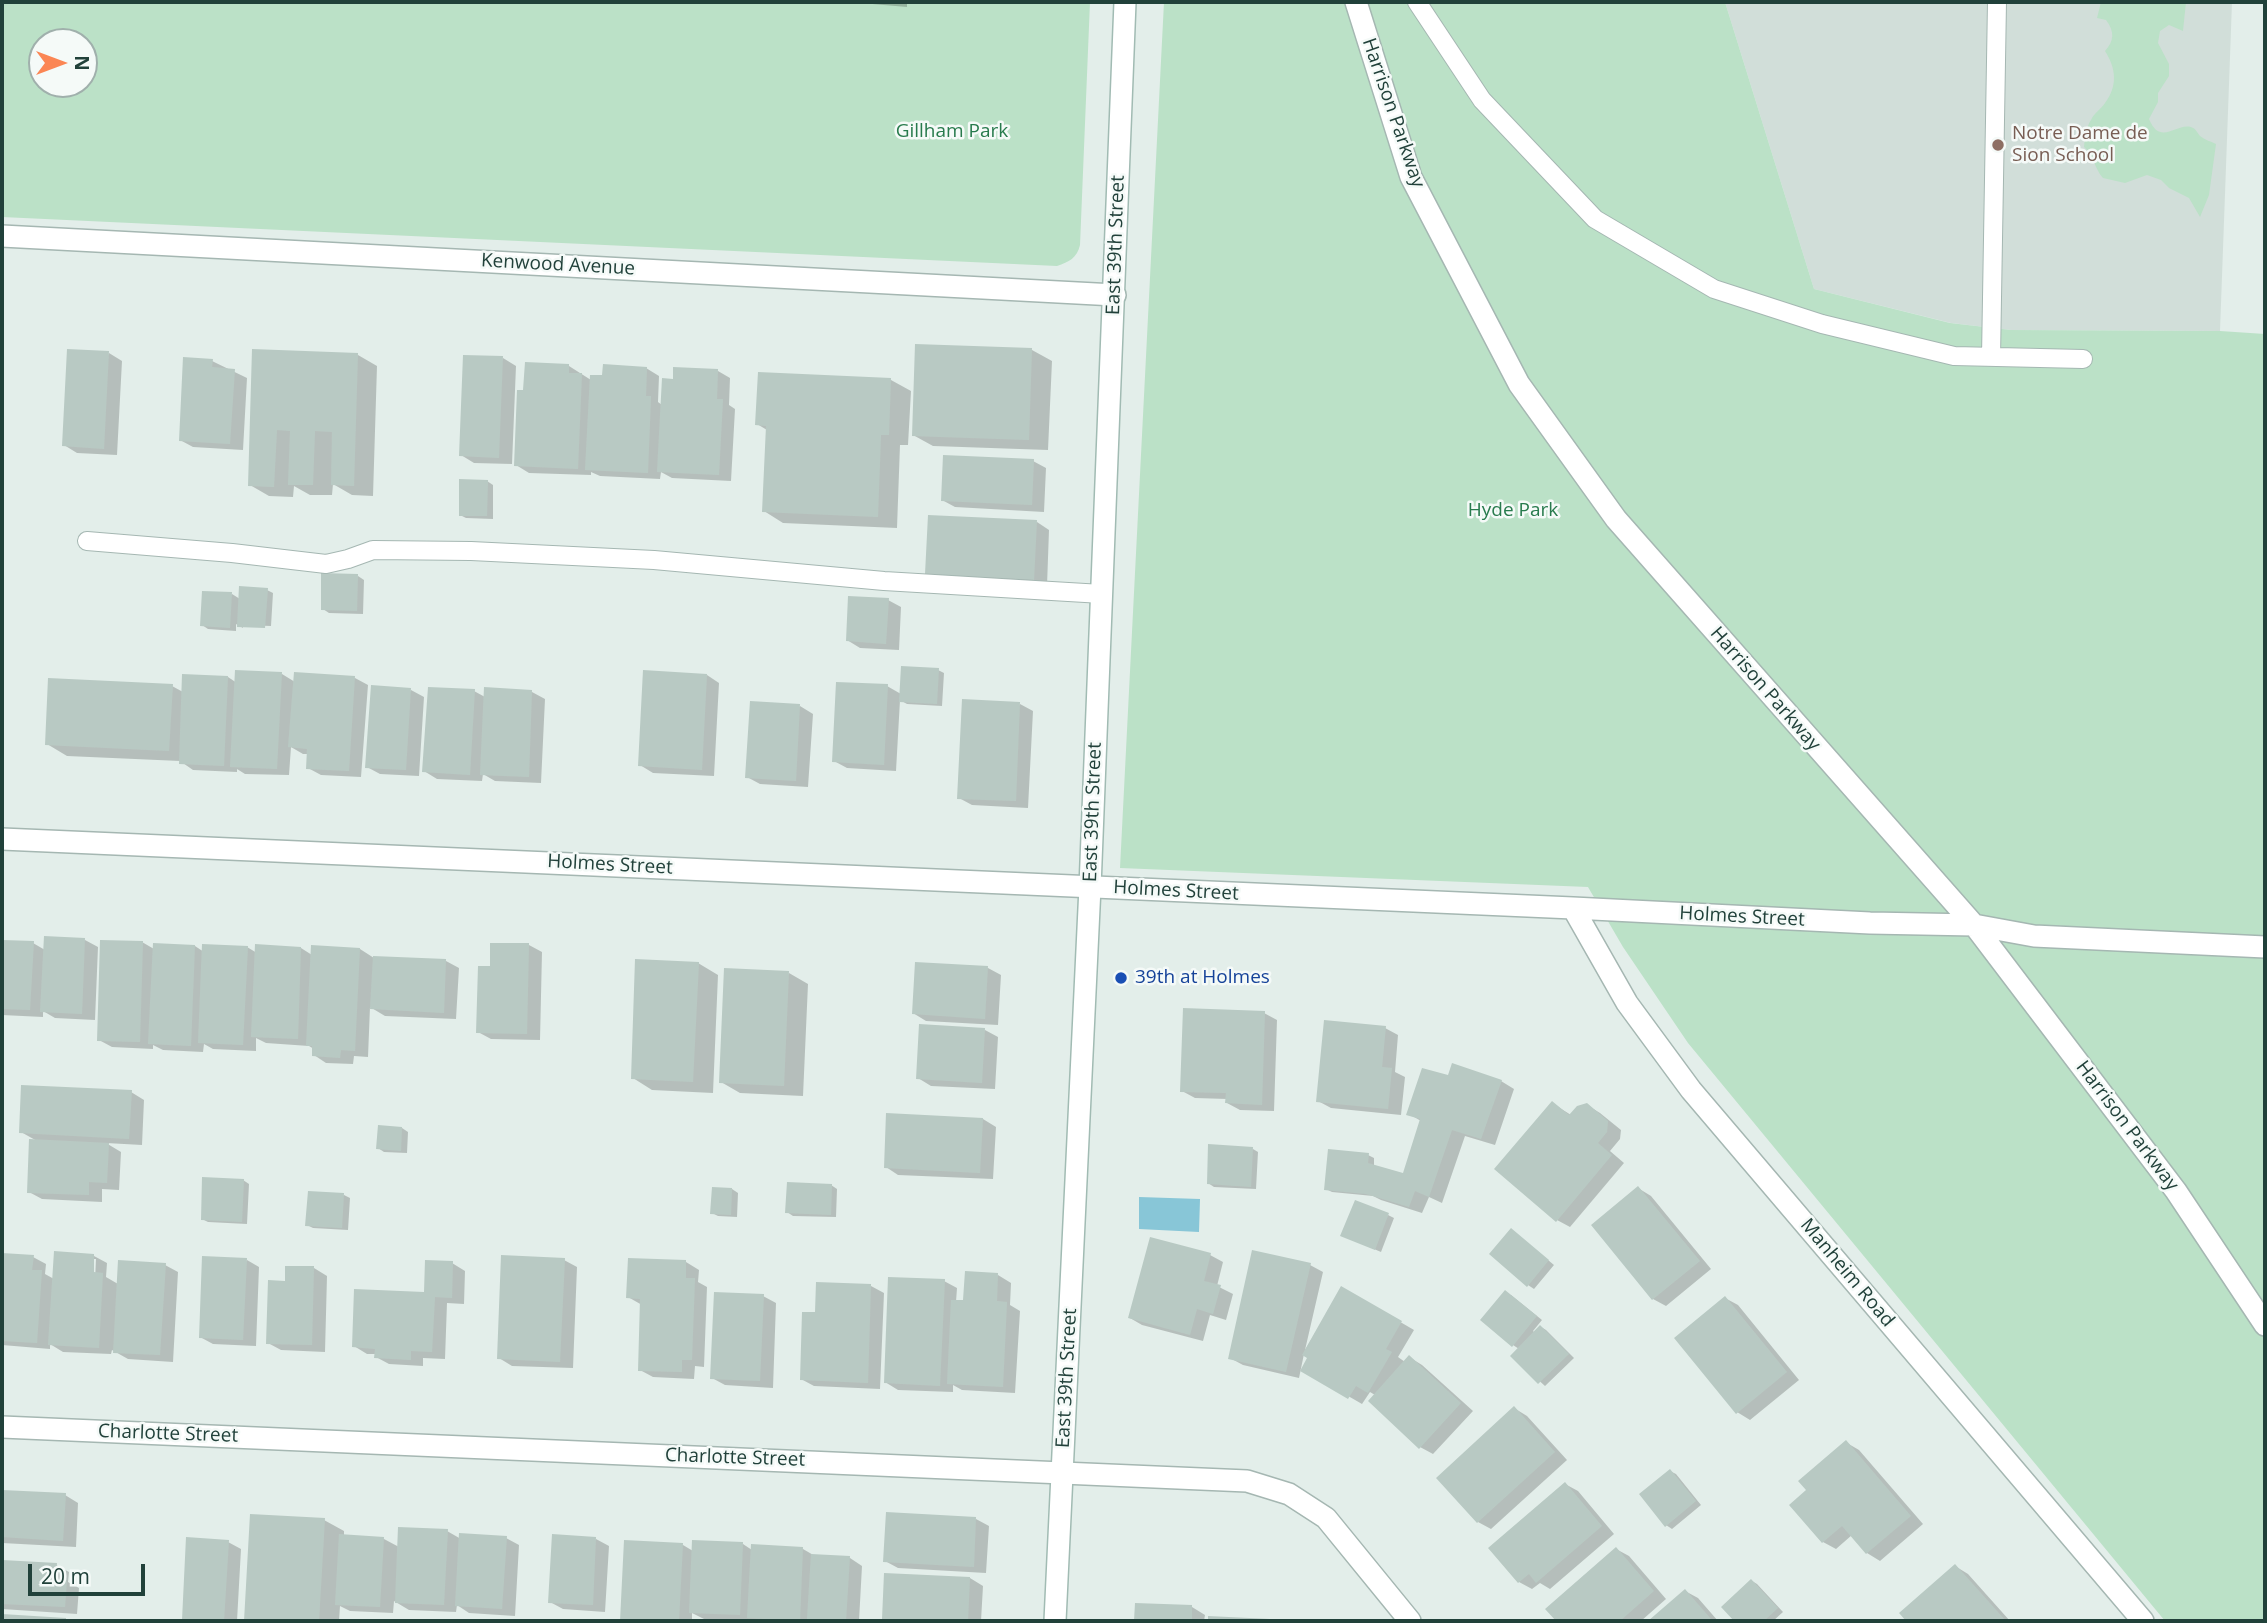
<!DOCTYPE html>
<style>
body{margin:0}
#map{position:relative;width:2267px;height:1623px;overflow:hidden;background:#e3eeea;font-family:"Open Sans",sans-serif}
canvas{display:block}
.frame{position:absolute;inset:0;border:4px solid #21413a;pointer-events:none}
.north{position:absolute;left:28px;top:28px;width:70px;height:70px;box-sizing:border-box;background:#f5faf8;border:2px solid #a0b0ac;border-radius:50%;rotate:90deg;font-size:19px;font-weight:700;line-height:28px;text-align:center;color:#21413a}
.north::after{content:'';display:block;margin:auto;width:24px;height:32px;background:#fb8654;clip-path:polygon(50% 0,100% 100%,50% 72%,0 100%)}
.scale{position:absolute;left:28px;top:1564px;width:117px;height:32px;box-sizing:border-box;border:4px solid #21413a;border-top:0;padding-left:9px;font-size:21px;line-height:24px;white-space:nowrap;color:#21413a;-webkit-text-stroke:5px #f5faf8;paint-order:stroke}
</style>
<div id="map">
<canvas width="2267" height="1623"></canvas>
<div class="frame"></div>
<div class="north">N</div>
<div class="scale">20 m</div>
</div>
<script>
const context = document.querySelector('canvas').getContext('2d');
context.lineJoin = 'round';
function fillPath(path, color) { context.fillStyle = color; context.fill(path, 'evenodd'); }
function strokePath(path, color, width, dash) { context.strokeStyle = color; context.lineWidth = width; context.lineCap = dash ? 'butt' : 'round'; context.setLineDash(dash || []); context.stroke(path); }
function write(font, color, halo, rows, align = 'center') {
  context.font = font + ' "Open Sans",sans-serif'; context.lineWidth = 5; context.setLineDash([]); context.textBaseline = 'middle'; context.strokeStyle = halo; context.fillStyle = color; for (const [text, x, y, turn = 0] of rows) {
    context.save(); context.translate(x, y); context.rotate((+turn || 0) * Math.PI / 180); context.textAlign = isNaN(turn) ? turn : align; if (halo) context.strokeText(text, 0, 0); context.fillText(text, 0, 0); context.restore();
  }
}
fillPath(new Path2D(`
 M1725,2H2232L2220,331L2011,330L1951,323L1814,289Z`), '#d1ded9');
fillPath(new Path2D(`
 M2,2H1090L1080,245C1077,258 1069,262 1057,266L2,217ZM42,42H84V84H42Z
 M1164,2H1725L1814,289L1950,323L2011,330L2220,331L2265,334V1621H2165L1688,1043L1623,947L1588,887L1120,868Z
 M2101,2H2186L2183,31L2169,25L2160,31L2158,43L2169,64V76L2158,93V102L2149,119C2161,148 2178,120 2193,128C2196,129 2198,134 2200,136C2205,140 2210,141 2216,144L2209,195L2200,217L2189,198L2169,188L2161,180L2147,175L2125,183L2103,178C2094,168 2094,155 2084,147C2085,138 2086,127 2091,120C2094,113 2101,109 2105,103C2118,86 2116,68 2105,51C2114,41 2115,32 2106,20L2097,18Z`), '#bbe1c7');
fillPath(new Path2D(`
 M1139,1197L1200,1199L1199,1232L1139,1229Z`), '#88c6d7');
fillPath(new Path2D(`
 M849,2H907V7Z
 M916,346L1032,350L1052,361L1048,450L933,446L913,435Z
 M254,351L358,355L377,366L373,496L352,495L333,484L332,495H310L294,486L293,497L269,496L250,485Z
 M109,353L122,361L117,455L77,453L64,445Z
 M503,358L516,366L512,464L474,463L461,455Z
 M212,361L247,378L243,450L193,447L180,440Z
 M569,366L591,380L646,368L659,376L658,402L662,405L718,371L730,378L729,405L735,409L731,481L672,478L661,472L660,479L600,476L591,472V475L529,473L516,465L525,392Z
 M759,374L891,380L911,391L908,445H900L897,528L783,523L764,511L767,430L757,424Z
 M1033,461L1046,468L1044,512L955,507L942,500Z
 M487,481L493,485V519L466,518L460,515Z
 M1037,522L1049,530L1047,586L940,581L927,573Z
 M358,576L364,580L363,614L329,613L323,609Z
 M267,590L273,593L271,626L243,625V628L236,624V631L208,629L202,625L232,594L240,599Z
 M888,600L901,607L899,650L860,648L847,640Z
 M938,670L944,673L942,706L907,704L900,700L896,771L847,768L834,761L887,686L901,694Z
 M282,674L295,682L355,678L368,685L361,777L321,775L308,768L309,754H303L291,747L289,775L245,774L237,769V772L193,770L180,761L67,756L47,744L172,686L183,692L228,677L237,683Z
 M707,675L719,683L714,776L653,773L640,765Z
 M411,690L424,697L419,776L380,774L367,767Z
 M474,691L485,697L532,692L545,699L541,783L495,781L483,774L482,781L437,779L424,771Z
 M1020,704L1033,711L1028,808L972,805L959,798Z
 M800,706L813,714L808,787L760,784L747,777Z
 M85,940L98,947L95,1020L55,1018L43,1011V1017L2,1015V942L33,943L45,950Z
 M142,942L154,949L195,946L204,952L247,947L257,953L301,948L312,955L360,949L374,958L446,961L459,968L456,1019L385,1016L370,1007L368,1057L354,1056L353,1064L326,1063L314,1055V1049L309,1046L266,1043L256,1038V1051L213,1049L204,1044L203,1052L163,1050L153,1045V1049L112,1047L99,1040Z
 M529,945L542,952L540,1040L491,1039L478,1032L491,968Z
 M698,963L718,975L713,1093L652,1090L633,1078Z
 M916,964L988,968L1001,975L998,1025L926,1021L913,1013Z
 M789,973L808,984L803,1096L740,1093L721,1082Z
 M1264,1013L1277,1020L1274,1111L1240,1110L1227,1103V1099L1195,1098L1182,1091Z
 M1385,1028L1398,1035L1395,1072L1405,1077L1401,1115L1331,1108L1318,1101Z
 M985,1030L998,1037L995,1089L931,1086L918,1078Z
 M1449,1077L1501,1081L1514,1089L1495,1145L1465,1136L1442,1203L1429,1197L1422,1213L1381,1200L1373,1196L1332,1192L1326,1189L1368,1155L1374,1158V1166L1404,1175L1421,1121L1409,1114Z
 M131,1092L144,1100L142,1145L106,1143L121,1152L119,1190L102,1189V1202L42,1199L29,1192L37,1141L21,1132Z
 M1552,1103L1571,1115L1587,1105L1600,1113L1621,1130L1620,1139L1610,1151L1624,1163L1570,1227L1557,1220Z
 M983,1119L996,1127L993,1179L898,1175L886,1167Z
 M402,1128L408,1132L407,1153L384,1152L378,1148Z
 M1253,1149L1258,1152L1256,1189L1214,1187L1208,1183Z
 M243,1180L249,1184L247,1224L208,1222L202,1219Z
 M831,1185L837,1189L836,1217L793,1216L787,1212Z
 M1638,1188L1651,1196L1711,1269L1666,1306L1653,1299L1593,1225Z
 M732,1189L738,1193L737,1217L718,1216L712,1213Z
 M344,1195L350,1198L348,1230L313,1228L307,1225Z
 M1388,1215L1394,1218L1381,1252L1348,1238Z
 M1512,1230L1554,1265L1534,1289L1528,1285Z
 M2,1255L33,1257L46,1264L45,1274L54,1279L94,1256L107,1263L106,1277L118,1284L165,1265L178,1272L173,1362L128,1359L112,1350L111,1354L63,1352L50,1344V1349L2,1345ZM92,1259H96L95,1281H92Z
 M1210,1255L1223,1262L1217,1286L1233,1294L1226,1320L1210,1315L1203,1341L1142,1325L1130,1318Z
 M247,1260L259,1267L256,1346L213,1344L200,1337Z
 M564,1260L577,1267L573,1368L512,1366L499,1358Z
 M686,1262L699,1270L698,1282L707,1287L704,1367L695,1366L694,1379L653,1377L640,1370L642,1305L628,1297Z
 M452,1263L465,1271L464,1304L447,1303L445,1359L423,1358V1366L389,1364L376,1357V1354H367L354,1346L425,1294Z
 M1310,1265L1323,1272L1305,1350L1342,1288L1414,1330L1398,1357L1405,1362L1409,1357L1422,1365L1473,1411L1433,1454L1420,1447L1375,1395L1370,1392L1362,1404L1303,1370L1310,1358L1304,1354L1299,1378L1243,1365L1230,1358Z
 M314,1268L327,1276L325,1352L281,1350L268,1343L286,1282Z
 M998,1275L1011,1283L1010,1305L1020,1311L1015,1393L962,1390L953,1385V1392L898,1390L885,1382L944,1281L957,1288L956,1302H965Z
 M871,1286L884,1293L880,1389L814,1386L801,1379L817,1314Z
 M1511,1295L1542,1320L1533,1331L1535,1333L1541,1327L1546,1330L1574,1358L1545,1386L1512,1356L1519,1349L1513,1345Z
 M763,1296L776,1303L773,1388L725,1385L712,1378Z
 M1725,1298L1738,1305L1799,1380L1750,1420L1737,1412Z
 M1514,1408L1527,1416L1567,1460L1491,1529L1478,1522Z
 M1847,1443L1859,1450L1923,1524L1880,1561L1867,1553L1852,1535L1836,1549L1823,1542L1809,1490Z
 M1670,1471L1676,1474L1701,1505L1672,1529L1666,1525Z
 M1565,1484L1578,1491L1614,1534L1550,1589L1540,1583L1532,1589L1519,1582L1490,1548Z
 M2,1491L65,1495L78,1503L76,1547L2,1543Z
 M252,1516L324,1520L344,1531V1536L384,1539L399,1547L447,1531L461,1539L506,1538L519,1545L515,1616L469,1613L457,1605L456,1612L409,1610L394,1601L393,1613L350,1611L340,1606L339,1621H246Z
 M976,1519L989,1526L986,1573L898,1568L885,1561Z
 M596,1539L609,1546L605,1612L563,1609L550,1602Z
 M228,1542L241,1549L237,1621H188L184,1619Z
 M626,1542L683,1545L693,1551L743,1544L752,1550L753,1546L803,1549L815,1556L850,1558L862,1566L859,1621L704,1619L692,1613V1621H622Z
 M1616,1549L1629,1556L1666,1599L1641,1621H1558L1547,1609Z
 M2,1561L56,1565L69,1572L68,1582L79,1588L77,1614L2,1609Z
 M1955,1566L1968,1574L2010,1621H1909L1902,1614Z
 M970,1578L983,1586L981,1621H890L884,1618Z
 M1752,1581L1757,1584L1783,1612L1773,1621H1736L1723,1607Z
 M1685,1591L1698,1598L1718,1621H1650Z
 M1137,1605L1192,1607L1205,1615L1204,1621H1136Z`), '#0003');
fillPath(new Path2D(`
 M915,344L1032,348L1029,440L912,436Z
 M67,349L109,351L104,449L62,446Z
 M252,349L358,353L354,486L331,485L332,432L315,431L313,485H288L290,431L277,430L274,487L248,486Z
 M463,355L503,356L499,458L459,456Z
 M183,357L213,359L212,367L235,369L230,444L179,441Z
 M525,362L569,364V373H582L578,469L514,466L517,390H523Z
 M603,364L647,367L646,396H651L648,473L585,470L590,375H602Z
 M673,367L718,369L717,399H723L719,475L657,472L662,378L673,379Z
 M758,372L891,378L889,435H881L878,517L762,512L766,426L755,425Z
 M943,455L1034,459L1032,505L941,501Z
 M459,479L488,480L487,516H459Z
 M928,515L1037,520L1034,580L925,574Z
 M321,573L358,574L357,611L321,610Z
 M239,586L268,588L265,628L237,627Z
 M202,591L232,592L230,628L200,626Z
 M848,596L889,598L886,644L846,641Z
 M901,666L939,668L937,704L899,702Z
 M235,670L282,672L277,769L230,767Z
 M643,670L707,674L702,770L638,766Z
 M294,672L355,676L349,771L306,769L307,749L288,747Z
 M182,674L228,676L224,766L179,764Z
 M48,678L173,684L169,751L45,745Z
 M836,682L888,684L884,765L832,762Z
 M371,685L411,688L406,770L365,768Z
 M428,687L475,689L470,775L422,772Z
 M484,687L532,690L529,777L480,775Z
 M962,699L1020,702L1016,801L957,799Z
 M750,701L800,704L796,781L745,778Z
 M44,936L85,938L82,1014L40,1012Z
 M2,940L34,941L30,1010L2,1009Z
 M100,940L143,941L140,1042L97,1041Z
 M153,943L195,945L191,1046L148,1044Z
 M490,943H529L527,1034L476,1033L478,966H490Z
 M202,944L248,946L243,1045L198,1043Z
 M255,944L301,947L298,1039L251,1037Z
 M311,945L360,948L355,1051L341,1050L340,1058L312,1056V1046H306Z
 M373,956L446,959L444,1013L370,1009Z
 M635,959L699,962L693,1082L631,1079Z
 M915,962L988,966L985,1019L912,1014Z
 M724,968L789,971L784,1086L719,1083Z
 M1183,1008L1265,1011L1262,1105L1225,1103L1226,1093L1180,1092Z
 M1324,1020L1386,1026L1382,1067L1392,1068L1388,1109L1316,1102Z
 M919,1024L985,1028L982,1083L916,1079Z
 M1452,1063L1502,1080L1481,1139L1452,1130L1429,1197L1415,1191L1409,1207L1366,1194L1324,1190L1328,1149L1369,1153L1368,1163L1403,1173L1420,1119L1406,1115L1422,1068L1448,1075Z
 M21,1085L132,1090L129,1139L19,1133Z
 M1552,1101L1569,1115L1577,1106L1587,1103L1608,1121L1607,1132L1598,1143L1612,1155L1556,1222L1494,1169Z
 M886,1113L983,1118L980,1173L884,1168Z
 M378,1125L402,1127L401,1151L376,1149Z
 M29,1139L109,1143L107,1183L89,1182V1195L27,1193Z
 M1208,1144L1253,1147L1251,1187L1207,1184Z
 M202,1177L244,1179L242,1222L201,1220Z
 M787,1182L832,1184L831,1215L785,1213Z
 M1638,1186L1700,1261L1652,1300L1591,1225Z
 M712,1187L732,1188L731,1215L710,1214Z
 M308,1191L344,1193L342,1228L305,1226Z
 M1355,1200L1389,1213L1375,1250L1340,1236Z
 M1511,1228L1549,1260L1527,1287L1489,1254Z
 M1150,1237L1211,1253L1204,1281L1221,1285L1213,1314L1197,1309L1190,1335L1128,1318Z
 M1252,1250L1311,1263L1286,1372L1228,1359Z
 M54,1251L94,1254V1272L103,1273L99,1348L48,1345Z
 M2,1253L34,1255L32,1270H42L37,1343L2,1341Z
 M501,1255L565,1258L560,1362L497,1359Z
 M202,1256L247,1258L243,1340L199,1338Z
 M628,1258L686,1260V1278H695L692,1360H682V1372L638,1371L640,1299L626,1298Z
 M118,1260L166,1263L160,1355L113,1353Z
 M425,1260L453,1261L452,1298L435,1297L432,1352L411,1351V1360L374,1358L375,1349L352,1347L354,1289L424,1292Z
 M285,1266H314L312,1345L266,1344L268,1280L285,1281Z
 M965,1271L998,1273L997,1301L1007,1302L1003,1387L947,1384L951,1300H963Z
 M888,1277L945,1279L940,1386L884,1383Z
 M816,1282L871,1284L868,1383L800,1380L802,1312H815Z
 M1341,1286L1402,1321L1386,1349L1392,1352L1368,1393L1356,1386L1348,1399L1300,1371L1307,1358L1302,1355Z
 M1505,1290L1537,1316L1512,1347L1480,1320Z
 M714,1292L764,1294L760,1381L710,1379Z
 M1725,1296L1787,1372L1736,1414L1674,1338Z
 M1540,1325L1569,1354L1538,1384L1510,1356Z
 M1409,1355L1461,1403L1419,1449L1368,1401Z
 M1514,1406L1555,1452L1477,1523L1436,1478Z
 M1846,1440L1911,1516L1866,1554L1842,1526L1822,1543L1789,1505L1806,1490L1798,1481Z
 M1670,1469L1696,1501L1665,1527L1639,1494Z
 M1565,1482L1602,1526L1536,1583L1529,1574L1518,1583L1488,1548Z
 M2,1490L66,1493L63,1541L2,1537Z
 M886,1512L976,1517L974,1567L883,1562Z
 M250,1514L325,1518L319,1621H244Z
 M398,1527L448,1529L444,1605L395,1603Z
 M459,1533L507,1536L502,1609L455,1606Z
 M339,1534L384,1537L380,1607L335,1605Z
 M552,1534L596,1537L593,1605L548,1603Z
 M186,1537L229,1540L224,1621L182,1620Z
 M624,1540L683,1543L679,1621H620Z
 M692,1540L743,1542L740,1615L689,1613Z
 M751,1544L803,1547L800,1621L747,1618Z
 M1616,1547L1654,1591L1620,1621H1556L1545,1609Z
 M811,1554L850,1556L846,1621L807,1619Z
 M2,1560L57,1563L56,1579H67L65,1607L2,1604Z
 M1955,1564L2006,1621H1906L1899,1613Z
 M884,1573L970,1577L968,1621L882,1619Z
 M1751,1579L1778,1608L1764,1621H1734L1721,1607Z
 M1685,1589L1711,1619L1709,1621H1648Z
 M1135,1603L1192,1605V1621H1134Z
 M2,1614L66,1618V1621H2Z
 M1208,1616L1270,1619V1621H1208Z`), '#b8c9c3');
const lane = new Path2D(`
 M1417,2L1482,100L1595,219L1714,289L1822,324L1954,356L2083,359
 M1991,357L1997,2
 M87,541L232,553L326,564L348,559L373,550L471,551L654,560L884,581L1102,594`);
const street = new Path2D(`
 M1356,2L1411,177L1519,384L1616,519L1974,925L2176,1191L2265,1325
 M2,236L1115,295
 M2,839L1573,908L1870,923L1974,925L2034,936L2265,947
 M1573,908L1627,1003L1691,1090L2143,1621
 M2,1427L1247,1481L1289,1494L1326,1518L1410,1621`);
const secondary = new Path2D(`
 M1055,1621L1090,887L1125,2`);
strokePath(lane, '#a5b7b2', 20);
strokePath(street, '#a5b7b2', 24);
strokePath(secondary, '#a1bbb3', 24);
strokePath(lane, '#fff', 18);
strokePath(street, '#fff', 21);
strokePath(secondary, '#fff', 21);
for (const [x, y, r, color] of [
 [1998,145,7,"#8d6e63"],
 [1121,978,7,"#1a4fb4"]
]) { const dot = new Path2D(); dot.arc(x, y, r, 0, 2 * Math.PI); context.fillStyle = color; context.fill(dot); strokePath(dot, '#f5faf8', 2.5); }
write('19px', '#21413a', '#f5faf8', [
 ["Harrison Parkway",1393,113,71],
 ["East 39th Street",1116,245,-88],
 ["Kenwood Avenue",558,265,3],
 ["Harrison Parkway",1765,689,49],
 ["East 39th Street",1093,812,-88],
 ["Holmes Street",610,865,3],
 ["Holmes Street",1176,891,3],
 ["Holmes Street",1742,917,3],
 ["Harrison Parkway",2127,1126,53],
 ["Manheim Road",1847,1273,50],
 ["East 39th Street",1067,1378,-87],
 ["Charlotte Street",168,1434,2],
 ["Charlotte Street",735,1458,2]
]);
write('19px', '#287b4d', '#f5faf8', [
 ["Gillham Park",952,132],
 ["Hyde Park",1513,511]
]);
write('19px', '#785e54', '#f5faf8', [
 ["Notre Dame de",2012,134],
 ["Sion School",2012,156]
], 'left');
write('19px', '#164399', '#f5faf8', [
 ["39th at Holmes",1135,978]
], 'left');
</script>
